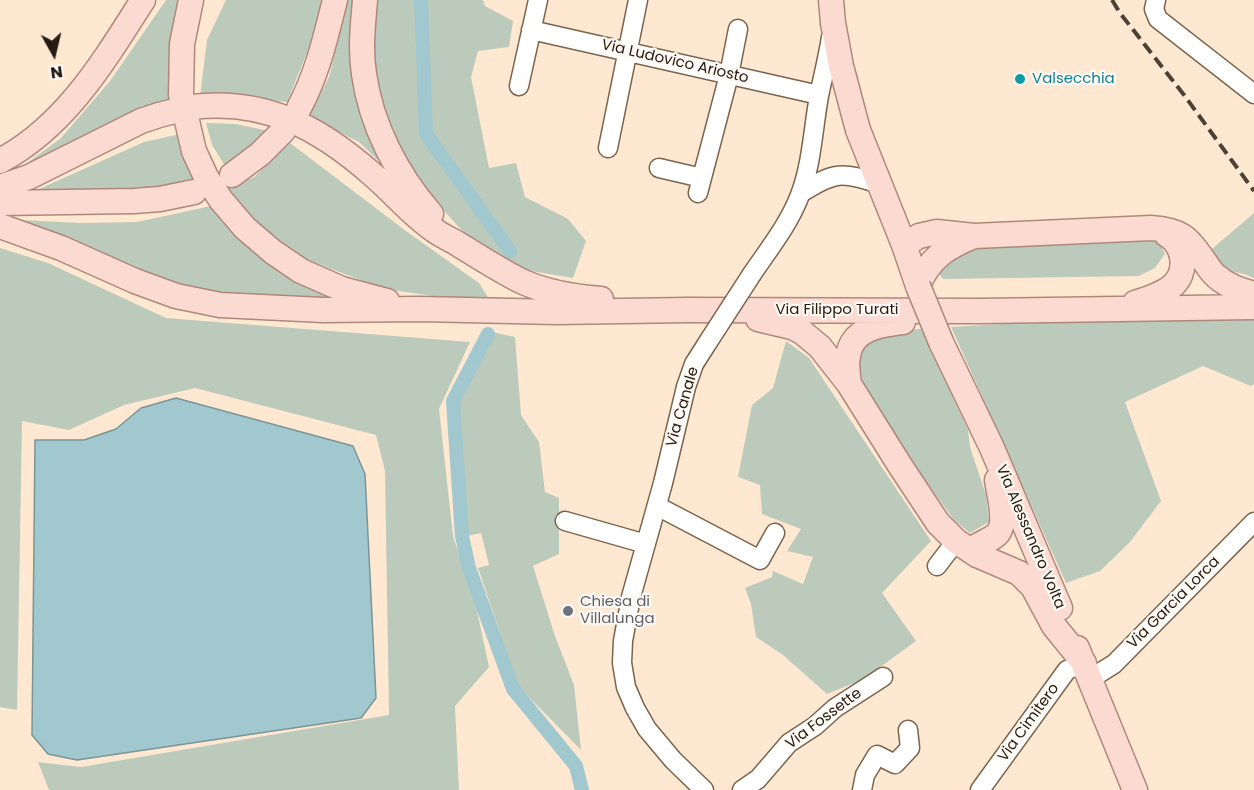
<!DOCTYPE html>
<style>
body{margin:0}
#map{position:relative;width:1254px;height:790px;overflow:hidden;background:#fee8d2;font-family:Poppins,sans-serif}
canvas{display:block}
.north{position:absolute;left:24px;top:24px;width:60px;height:60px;-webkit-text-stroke:4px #fef9f3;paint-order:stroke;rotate:172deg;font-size:16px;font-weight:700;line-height:24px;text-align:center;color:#241b11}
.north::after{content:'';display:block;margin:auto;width:21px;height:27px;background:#241b11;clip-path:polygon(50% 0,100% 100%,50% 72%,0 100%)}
</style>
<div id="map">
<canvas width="1254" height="790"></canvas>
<div class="north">N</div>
</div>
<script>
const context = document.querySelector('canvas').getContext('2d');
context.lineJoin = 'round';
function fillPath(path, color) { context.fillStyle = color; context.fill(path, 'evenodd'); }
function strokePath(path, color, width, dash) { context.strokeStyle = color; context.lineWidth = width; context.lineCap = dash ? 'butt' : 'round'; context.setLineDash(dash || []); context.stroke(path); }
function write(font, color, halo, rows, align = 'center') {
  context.font = font + ' Poppins,sans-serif'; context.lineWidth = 4.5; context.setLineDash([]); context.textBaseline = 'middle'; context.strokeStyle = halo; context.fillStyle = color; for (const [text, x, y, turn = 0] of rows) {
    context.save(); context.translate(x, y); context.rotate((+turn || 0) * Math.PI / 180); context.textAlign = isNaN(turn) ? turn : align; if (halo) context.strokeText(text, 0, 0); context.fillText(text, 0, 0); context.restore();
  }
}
fillPath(new Path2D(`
 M166,0H182L169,48L171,101L19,169L61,138L110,81Z
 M226,0H322L308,50L287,102L243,97H200L207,40Z
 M348,0H360L387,169L359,142L333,129L310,115L329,77Z
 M376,0H483L485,6L513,21L509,47L478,51L471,77L489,168L516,163L525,197L568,219L586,241L573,278L519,269L477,247L436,202L404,160L380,103L372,46Z
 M206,123L236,124L269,131L227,169L212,145Z
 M180,134L196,179C144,197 82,193 28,194L144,142Z
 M290,143L406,231L479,283L489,299L440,297L384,289L303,258L246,215L228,189L254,177Z
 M211,206L247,246L317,290L341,298L286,300L231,295L168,283L121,264L63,236L22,220L80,223L137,222Z
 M1254,213V278L1244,274L1220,269L1206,254Z
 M1159,241L1165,254L1155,268L1139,276L943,279L934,268L967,245Z
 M0,248L48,263L166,318L470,342L439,409L453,536L476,606L489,667L455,706L459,790H49L38,762L81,767L389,715L385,471L376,435L195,388L124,405L69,430L22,421L17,710L0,707Z
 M1098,316L1254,320V384L1251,386L1203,366L1125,402L1161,501L1130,542L1100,571L1066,583L951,327L1069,320Z
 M921,329L968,430L970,447L986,495L989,522L970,533L954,520L897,441L863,382L856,354L880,332Z
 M492,332L515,337L521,415L539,442L545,492L559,498V554L533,566L555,636L574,685L581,750L518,686L478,568L489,565L481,533L467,536L457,401Z
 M786,341L809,358L931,541L882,593L916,641L864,679L827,694L783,655L756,637L751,604L745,588L772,577L773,571L803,584L813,557L787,551L801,529L762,514L760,485L738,477L752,405L773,388Z`), '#bccabb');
const water = new Path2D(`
 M176,398L353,446L365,474L376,698L361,718L77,760L48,754L32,735L35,440H84L116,429L141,408Z`);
fillPath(water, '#a0c8ce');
strokePath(water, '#7b9495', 1.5);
strokePath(new Path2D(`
 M421,0L426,134L510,251
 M488,334L453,401L462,536L469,568L513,689L576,766L582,790`), '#a0c8ce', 14);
const minor = new Path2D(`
 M1156,0L1154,9L1158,19L1254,94
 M531,30L819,95
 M519,86L538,0
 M608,148L638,0
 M659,168L702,178
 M698,193L729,75L738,29
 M801,193C834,172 842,171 879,184
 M752,274C769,249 789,224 800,195C812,163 813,129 819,96C823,76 828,57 831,37
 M657,506L760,560L775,533
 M565,521L646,544
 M937,566L956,541
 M1090,679L1114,664L1254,522
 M704,790L673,760L647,729L635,708L626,687L622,663L623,641L631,597L663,483L686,387L694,364L708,342
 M742,790L758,779L789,743L815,726L835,708L883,677
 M862,790L865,775L877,755L895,764L910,748L908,730
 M980,790L1067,670L1084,663`);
const major = new Path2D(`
 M191,0L182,44L181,95L194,151L206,177L221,200L245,228L273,252L301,271L342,289L387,301
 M365,0C363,24 360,49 364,74C371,125 397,175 431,214
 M831,0L833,23L841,66L858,130L904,245L918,286
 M192,107C265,98 320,128 373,175C394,193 412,215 434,230C442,236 450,239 458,244C479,257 499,270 521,281C545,292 574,297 601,299
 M299,108C318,72 325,39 335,0
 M0,161C66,126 104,61 143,0
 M232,175L260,154L283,131
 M0,187L29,177L141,121L159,115L175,111
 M0,203L134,201L160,199L194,192
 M0,226L61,248L135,281L176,296L220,305L323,310L420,309L557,312L687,310L981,311L1254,307
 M904,245L919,236L937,232L974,236L1151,228C1181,230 1188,237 1204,261C1208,266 1211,272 1216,276C1227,286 1240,290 1254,294
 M918,286C929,258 947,247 974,236
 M1135,303C1147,299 1161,295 1171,287C1189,273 1185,245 1166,234
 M758,319L792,327L802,332L820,347L849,384L899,464L938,523L956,541L977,555L1019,573L1033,587L1054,626L1084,663
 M941,342L992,448L1060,608
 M849,384C848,375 846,365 848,356C852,328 880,325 903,322
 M977,546C984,542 993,539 998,533C1007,522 999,494 997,480
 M1077,648L1135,790`);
strokePath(minor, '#7b644c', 21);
strokePath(major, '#ae887b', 27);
strokePath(minor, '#fff', 18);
strokePath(major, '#fbdad2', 24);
strokePath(new Path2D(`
 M1112,0L1120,13L1184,95L1254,191`), '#4c4135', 4, [12, 6]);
const minorBridge = new Path2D(`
 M708,342L752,274`);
const majorBridge = new Path2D(`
 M918,286L941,342`);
strokePath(minorBridge, '#7b644c', 21, []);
strokePath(majorBridge, '#ae887b', 27, []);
strokePath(minorBridge, '#fff', 18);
strokePath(majorBridge, '#fbdad2', 24);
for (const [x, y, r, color] of [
 [1020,79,6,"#0f9aa8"],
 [568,611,6,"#6b7280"]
]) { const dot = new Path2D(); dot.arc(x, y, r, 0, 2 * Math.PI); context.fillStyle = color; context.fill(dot); strokePath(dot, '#fef9f3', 2); }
write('15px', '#241b11', '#fef9f3', [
 ["Via Ludovico Ariosto",675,62,13],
 ["Via Filippo Turati",837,310],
 ["Via Canale",683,407,-74],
 ["Via Alessandro Volta",1030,537,67],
 ["Via Garcia Lorca",1174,603,-45],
 ["Via Fossette",824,719,-37],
 ["Via Cimitero",1029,723,-54]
]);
write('15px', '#0d838f', '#fef9f3', [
 ["Valsecchia",1032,79]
], 'left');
write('15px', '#5b616d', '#fef9f3', [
 ["Chiesa di",580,602],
 ["Villalunga",580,619]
], 'left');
</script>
